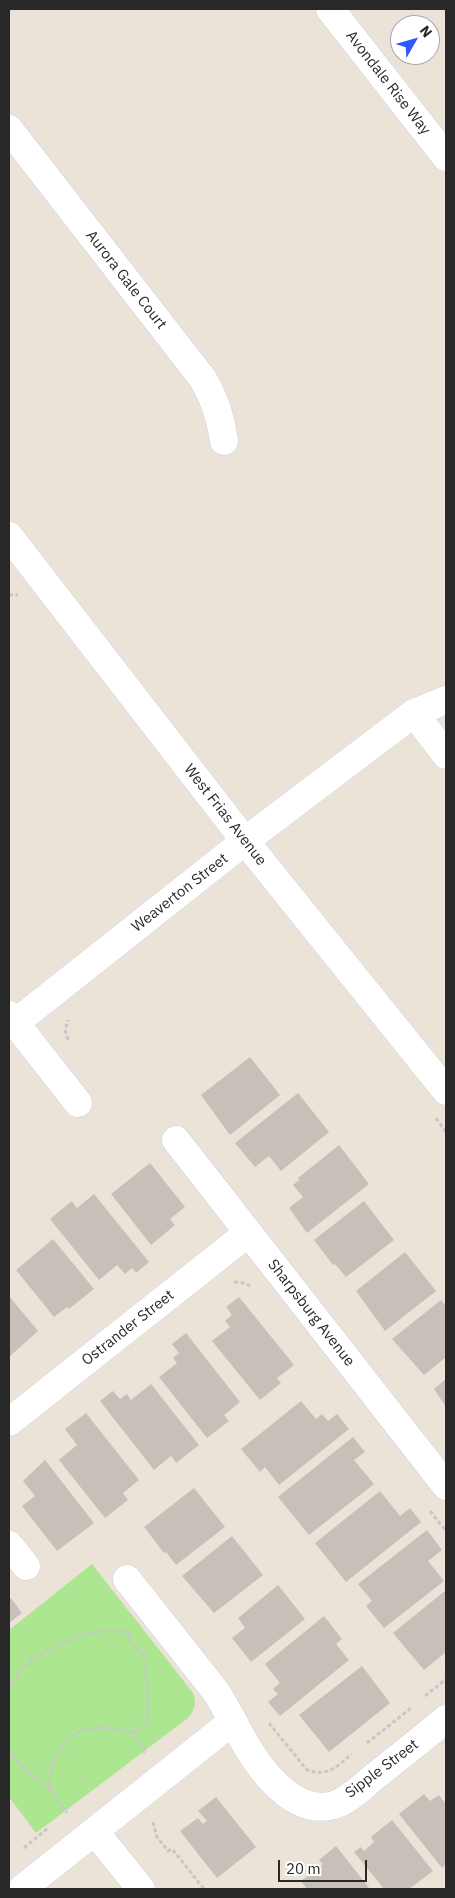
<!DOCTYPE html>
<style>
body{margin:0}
#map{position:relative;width:455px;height:1898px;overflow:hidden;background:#ebe3d8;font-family:"IBM Plex Sans",sans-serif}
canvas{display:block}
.frame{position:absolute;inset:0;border:10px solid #282828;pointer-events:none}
.north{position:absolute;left:390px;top:15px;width:50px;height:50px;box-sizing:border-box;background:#fff;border:1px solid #a9a9a9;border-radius:50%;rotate:52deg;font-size:14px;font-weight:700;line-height:20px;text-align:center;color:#282828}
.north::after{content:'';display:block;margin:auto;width:18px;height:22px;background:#3157ff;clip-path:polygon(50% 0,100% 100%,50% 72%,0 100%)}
.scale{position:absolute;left:278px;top:1860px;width:89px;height:22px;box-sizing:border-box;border:2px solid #282828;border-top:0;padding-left:6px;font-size:15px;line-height:18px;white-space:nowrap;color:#282828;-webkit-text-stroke:4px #fff;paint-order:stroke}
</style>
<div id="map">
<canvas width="455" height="1898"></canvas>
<div class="frame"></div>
<div class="north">N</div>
<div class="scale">20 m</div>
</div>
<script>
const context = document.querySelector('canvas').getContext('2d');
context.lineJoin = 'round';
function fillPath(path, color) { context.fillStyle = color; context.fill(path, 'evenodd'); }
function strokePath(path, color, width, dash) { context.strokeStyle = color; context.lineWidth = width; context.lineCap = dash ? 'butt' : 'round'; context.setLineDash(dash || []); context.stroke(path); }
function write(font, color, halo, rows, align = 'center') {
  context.font = font + ' "IBM Plex Sans",sans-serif'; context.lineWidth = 4.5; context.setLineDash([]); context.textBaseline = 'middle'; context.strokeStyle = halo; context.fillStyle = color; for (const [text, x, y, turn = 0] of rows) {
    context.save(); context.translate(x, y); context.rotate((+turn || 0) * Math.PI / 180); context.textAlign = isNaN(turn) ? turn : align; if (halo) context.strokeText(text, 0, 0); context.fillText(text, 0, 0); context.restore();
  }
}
fillPath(new Path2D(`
 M92,1564L193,1693C197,1703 195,1709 188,1718L36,1833L9,1797V1630Z`), '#ade690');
fillPath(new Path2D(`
 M250,1057L280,1095L230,1135L201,1095Z
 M298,1093L329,1132L281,1171L269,1156L255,1167L235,1143Z
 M339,1145L369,1184L307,1233L289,1208L303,1197L293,1185L299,1180L298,1178Z
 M150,1163L185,1207L170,1219L175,1225L151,1245L111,1194Z
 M94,1194L149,1262L136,1273L132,1268L125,1274L117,1265L99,1280L50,1219L72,1201L77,1208Z
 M364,1201L394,1240L346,1277L335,1264L333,1265L314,1240Z
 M53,1239L94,1289L69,1309L67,1307L54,1317L16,1270Z
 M405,1252L436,1291L385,1331L356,1291Z
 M9,1296L38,1331L9,1357Z
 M239,1297L294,1365L277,1378L281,1383L260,1400L212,1341L230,1327L225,1321L232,1315L226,1307Z
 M441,1300L446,1306V1357L424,1375L392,1339Z
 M186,1333L240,1402L224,1415L229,1421L207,1438L159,1377L177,1363L173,1358L179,1353L172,1344Z
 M446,1379V1407L434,1389Z
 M151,1384L199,1445L176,1463L171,1456L154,1470L100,1401L113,1391L120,1399L127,1394L131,1400Z
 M301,1401L316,1419L322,1414L328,1421L337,1414L349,1429L279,1485L265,1467L260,1472L241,1449Z
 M86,1413L139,1480L123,1493L128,1500L105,1518L59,1460L77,1445L65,1429Z
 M353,1437L365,1452L354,1460L374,1484L309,1535L278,1497Z
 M45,1460L94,1523L57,1551L22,1506L35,1496L23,1481Z
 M194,1488L225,1527L176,1565L166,1552L164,1553L144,1527Z
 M380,1491L400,1516L410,1508L421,1522L346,1582L315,1543Z
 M427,1530L442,1550L428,1561L444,1581L384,1628L366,1606L372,1601L358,1584Z
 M232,1536L263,1575L214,1613L182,1576Z
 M278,1585L305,1619L251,1662L232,1638L245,1628L238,1618Z
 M446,1590V1652L424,1670L393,1633Z
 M11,1598L22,1613L9,1623V1600Z
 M324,1616L342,1639L336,1644L349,1660L280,1716L268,1702L278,1694L273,1689L280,1683L265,1664Z
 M362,1666L390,1703L329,1752L299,1715Z
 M424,1794L430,1801L439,1795L446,1804V1864L442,1868L399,1814Z
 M216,1797L256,1847L217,1878L180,1831L198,1818L203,1824L207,1821L198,1811Z
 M392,1820L433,1871L409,1889H384L354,1852L361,1847L364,1851L374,1842L371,1837Z
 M336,1846L370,1889H307L301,1881L323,1864L319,1860Z`), '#c6c0b8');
const street = new Path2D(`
 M330,9L446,157
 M9,129L203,379C215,400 220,416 224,441
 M414,713L446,755
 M9,1015L78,1103
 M15,1023L245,841L414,713L446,700
 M176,1140L446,1486
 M9,1422L248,1233
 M9,1545L26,1566
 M127,1579L217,1693L233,1721
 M95,1832L141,1889
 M22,1889L233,1721C250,1755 287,1818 334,1805C349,1800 363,1786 374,1777C398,1758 422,1739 446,1719`);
const secondary = new Path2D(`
 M9,536L245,841L446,1091`);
strokePath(street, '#cdd1e2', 29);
strokePath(secondary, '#cdd1e2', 29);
strokePath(new Path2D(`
 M9,595H18
 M68,1040L65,1030L68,1020
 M436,1118L446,1132
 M234,1282L245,1283L252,1287
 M430,1511L446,1531
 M129,1633C129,1643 134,1650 143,1651C145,1663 151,1713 146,1722C143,1726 138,1729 134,1733L135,1737L146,1751L143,1753
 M9,1688C14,1679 20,1670 28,1664C48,1647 88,1630 114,1630C119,1630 124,1632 129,1633L131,1632
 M425,1696L446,1679
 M269,1723L307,1770C328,1777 336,1767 352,1754
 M367,1743L411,1708
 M9,1750L22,1767L50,1789L67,1813
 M50,1789C48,1761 64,1731 95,1728C108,1726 121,1731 134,1733
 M153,1822L157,1837L168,1851L171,1849L173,1850L204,1889
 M24,1848L48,1828`), '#c7c7c7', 3, [4, 2.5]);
strokePath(street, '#fff', 28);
strokePath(secondary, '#fff', 28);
write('15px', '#282828', '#fff', [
 ["Avondale Rise Way",388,83,52],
 ["Aurora Gale Court",126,280,52],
 ["West Frias Avenue",225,815,52],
 ["Weaverton Street",180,893,-38],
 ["Sharpsburg Avenue",311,1313,52],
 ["Ostrander Street",128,1328,-38],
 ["Sipple Street",382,1769,-37]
]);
</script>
